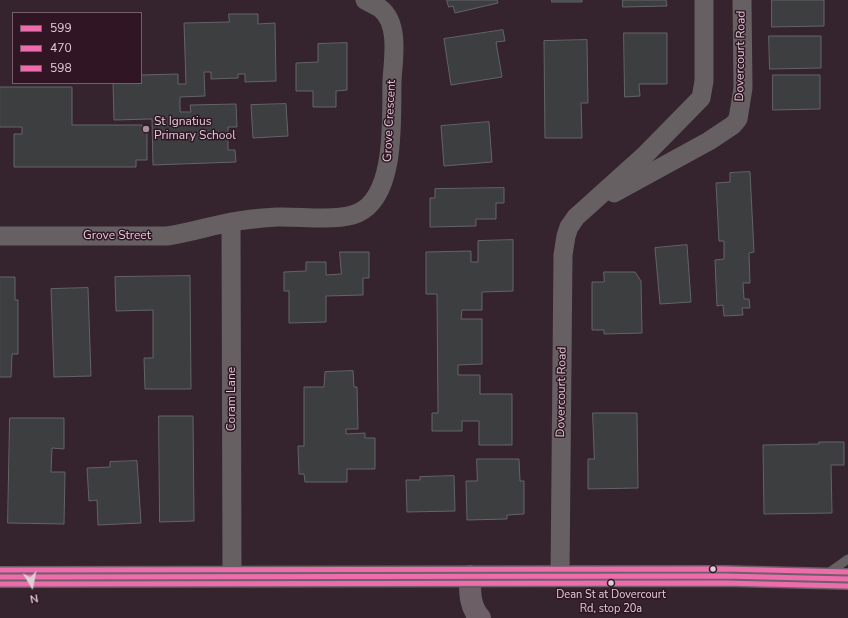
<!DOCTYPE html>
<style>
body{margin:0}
#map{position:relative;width:848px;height:618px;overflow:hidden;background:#35242d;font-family:"Nunito Sans",sans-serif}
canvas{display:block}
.legend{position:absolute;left:12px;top:12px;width:130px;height:72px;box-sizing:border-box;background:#301524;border:1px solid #765e6b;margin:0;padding:5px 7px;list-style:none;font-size:12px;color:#e0ccd5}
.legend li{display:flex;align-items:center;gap:8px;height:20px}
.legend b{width:20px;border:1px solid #765e6b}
.north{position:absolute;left:12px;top:566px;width:40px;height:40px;-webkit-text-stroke:3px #301524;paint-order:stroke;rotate:170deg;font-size:11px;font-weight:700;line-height:16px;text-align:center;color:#e0ccd5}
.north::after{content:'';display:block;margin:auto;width:14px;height:18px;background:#e0ccd5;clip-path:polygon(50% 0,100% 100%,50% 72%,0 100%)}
</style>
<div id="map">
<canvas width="848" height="618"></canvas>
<ul class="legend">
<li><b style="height:5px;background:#ec6cac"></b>599</li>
<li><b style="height:5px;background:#ec6cac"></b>470</li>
<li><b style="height:5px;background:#ec6cac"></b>598</li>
</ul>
<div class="north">N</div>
</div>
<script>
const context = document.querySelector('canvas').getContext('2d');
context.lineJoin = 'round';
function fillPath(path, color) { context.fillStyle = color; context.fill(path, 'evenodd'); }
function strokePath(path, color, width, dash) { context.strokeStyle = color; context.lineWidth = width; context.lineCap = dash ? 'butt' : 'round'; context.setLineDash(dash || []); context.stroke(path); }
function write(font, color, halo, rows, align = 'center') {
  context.font = font + ' "Nunito Sans",sans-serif'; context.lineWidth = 3; context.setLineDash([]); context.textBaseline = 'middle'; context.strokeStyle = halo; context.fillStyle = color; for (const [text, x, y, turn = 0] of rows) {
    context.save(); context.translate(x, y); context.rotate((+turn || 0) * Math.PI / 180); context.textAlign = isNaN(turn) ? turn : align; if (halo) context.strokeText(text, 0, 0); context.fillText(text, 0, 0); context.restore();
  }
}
const building = new Path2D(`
 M447,0H497L498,3L455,13L453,6L449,7Z
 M552,0H582V2H552Z
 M623,0H666L667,6L623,7Z
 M772,0H824V26L772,27Z
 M229,14H258V24L275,23L276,81L245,82V74H238V78L211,79V72H204L205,96L180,97V112H191L190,105L236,104L237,127H228V150H235L236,162L153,165L152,119L114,120L113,83H141V75L178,74V84H186L184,23L229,22Z
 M503,30L505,41L496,42L502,77L451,85L444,39Z
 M624,33H667V84H639L640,96L625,97Z
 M769,36H821V68L770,69Z
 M587,40L588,103H581L582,138H545L544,41Z
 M347,43V90L336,91V107H313V91H296V63L318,62V44Z
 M773,75H820V109L773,110Z
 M0,87H72V125H142V132L147,133V160H136V167H14V134H22V127H0Z
 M286,104L288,136L253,138L251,105Z
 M489,122L492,162L444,166L441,126Z
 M750,172L754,252L749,253L750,283H743L744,299H749L750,308H742L743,315L724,316L723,305L717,306L715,260L724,259V241H719L716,183L730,182V173Z
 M504,188V203H496V219H476V226L430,227V198H435V189Z
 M513,240V291L482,292V310H462L461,319H482V364L458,365V375H480V394H512V445H479V421H462V431H432V413H438L437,294H426V252L471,251V262H478V241Z
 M687,245L691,302L660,304L655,248Z
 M340,252H369V278H363V295L326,296V322L289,323V291H284V272L306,271V262H326V275L341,274Z
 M604,272H635L641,281L642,333L604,334V330H592V282H604Z
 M190,276L191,389H145L144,358H153V310L116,311L115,277Z
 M0,277H15V300H18V354H12L11,377H0Z
 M88,288L91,376L54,377L51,289Z
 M353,371L354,387H357L358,429H346V434L365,433V438H375V469H347V482H305L304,474H299L298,446H304V387H324L325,372Z
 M593,413H637L638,488L588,489V459H594Z
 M159,416H193L194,521L160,522Z
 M10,418H64V449L52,448L51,472H65L64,524L8,523Z
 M819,442H844V465H831L832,513L764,514L763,445L819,444Z
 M477,459H519L520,481H524V514L507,515V519L467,520L466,481H477Z
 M137,461L141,523L98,525L97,500L89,501L87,468L110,467V462Z
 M454,476L455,511L407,512L406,480H420V477Z`);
fillPath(building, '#3d3e40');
strokePath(building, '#636467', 1);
strokePath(new Path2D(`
 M827,574L848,559`), '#676063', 9);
strokePath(new Path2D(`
 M614,193L709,141L733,125L738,119L743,88L742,0
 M231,222L232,577
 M0,236H167C189,233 210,226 232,222C247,219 262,218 277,217C300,216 338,222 358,213C397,195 391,117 392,81C393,60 400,25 381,9C376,5 370,3 365,0
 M560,575L563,255L566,236L569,227L576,217L646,154L701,98L704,81V0`), '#676063', 19);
strokePath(new Path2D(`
 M470,576C470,591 469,606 480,618
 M0,577L724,576L848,579`), '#6c6066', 22);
strokePath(new Path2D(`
 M0,577L724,576L848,579`), '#ec6cac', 5);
strokePath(new Path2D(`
 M0,584L724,583L848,586`), '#ec6cac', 5);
strokePath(new Path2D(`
 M0,570L724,569L848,572`), '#ec6cac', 5);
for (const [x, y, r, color] of [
 [146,129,4,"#a4919a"],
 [713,569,3.5,"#e0ccd5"],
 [611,583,3.5,"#e0ccd5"]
]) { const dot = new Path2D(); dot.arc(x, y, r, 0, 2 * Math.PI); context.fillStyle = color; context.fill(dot); strokePath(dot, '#301524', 1.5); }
write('11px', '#e0ccd5', '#301524', [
 ["Dean St at Dovercourt",611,595],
 ["Rd, stop 20a",611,609]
]);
write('12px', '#e0ccd5', '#301524', [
 ["Dovercourt Road",741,56,-89],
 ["Grove Crescent",390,121,-87],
 ["Grove Street",117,236],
 ["Dovercourt Road",562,392,-89],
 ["Coram Lane",232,399,-90]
]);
write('12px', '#e0ccd5', '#301524', [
 ["St Ignatius",154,122],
 ["Primary School",154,136]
], 'left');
</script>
